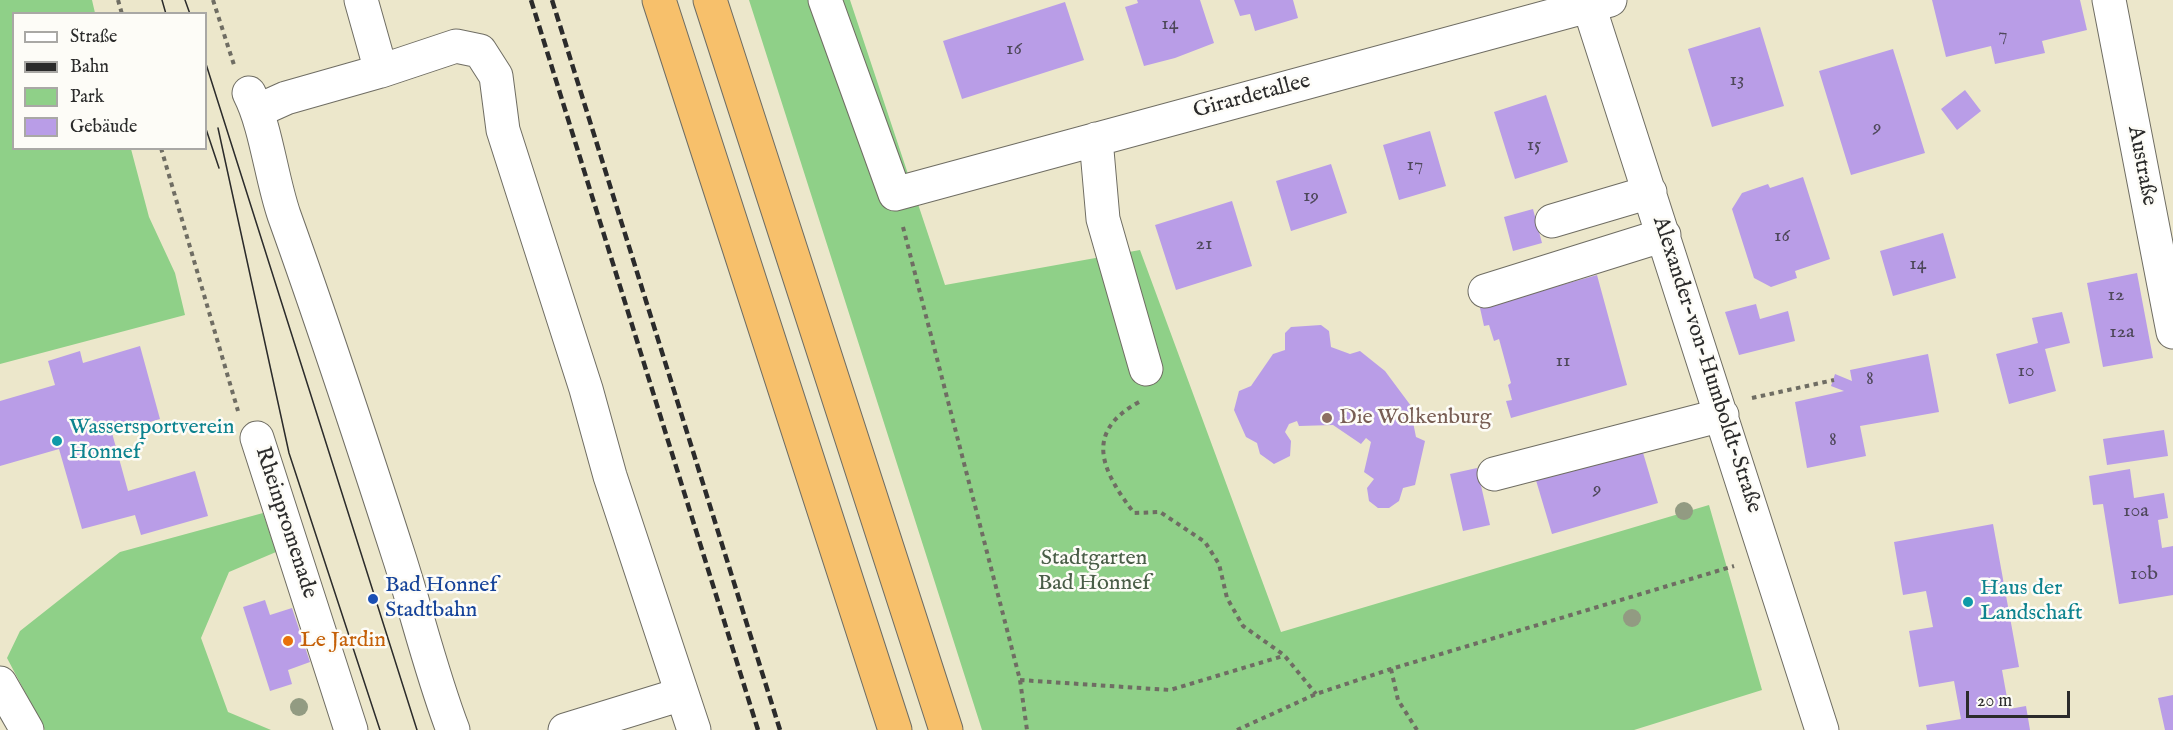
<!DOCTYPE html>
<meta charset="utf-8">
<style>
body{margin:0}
#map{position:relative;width:2173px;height:730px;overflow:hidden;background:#ece7cb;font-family:"IM FELL English",serif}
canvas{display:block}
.legend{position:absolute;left:12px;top:12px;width:195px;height:138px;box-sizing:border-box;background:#fdfcf7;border:2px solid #a9a8a5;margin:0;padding:8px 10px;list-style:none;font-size:18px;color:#2b2b2b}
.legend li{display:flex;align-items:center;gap:12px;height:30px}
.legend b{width:30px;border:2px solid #a9a8a5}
.scale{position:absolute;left:1966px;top:691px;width:104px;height:27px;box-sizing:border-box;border:3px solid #2b2b2b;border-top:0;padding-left:8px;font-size:18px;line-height:21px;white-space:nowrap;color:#2b2b2b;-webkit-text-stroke:4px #fdfcf7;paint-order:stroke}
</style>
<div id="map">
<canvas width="2173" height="730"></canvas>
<ul class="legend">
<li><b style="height:8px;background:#fff"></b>Straße</li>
<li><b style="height:8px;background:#2b2b2b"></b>Bahn</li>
<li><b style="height:16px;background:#8fd088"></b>Park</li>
<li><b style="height:16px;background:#b99de7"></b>Gebäude</li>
</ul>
<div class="scale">20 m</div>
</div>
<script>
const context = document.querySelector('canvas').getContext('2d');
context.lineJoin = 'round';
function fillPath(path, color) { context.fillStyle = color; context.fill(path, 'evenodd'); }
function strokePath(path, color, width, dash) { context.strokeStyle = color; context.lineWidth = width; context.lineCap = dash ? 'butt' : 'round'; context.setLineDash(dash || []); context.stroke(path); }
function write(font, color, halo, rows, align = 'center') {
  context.font = font + ' "IM FELL English",serif'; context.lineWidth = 5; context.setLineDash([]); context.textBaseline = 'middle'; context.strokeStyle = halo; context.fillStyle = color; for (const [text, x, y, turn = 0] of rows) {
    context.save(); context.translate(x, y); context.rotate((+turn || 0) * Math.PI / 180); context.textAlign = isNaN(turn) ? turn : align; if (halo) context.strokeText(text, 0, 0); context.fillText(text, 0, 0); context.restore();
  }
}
fillPath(new Path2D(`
 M0,0H92L95,13L14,14V148L131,149L149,217L175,273L185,315L0,364Z
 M749,0H850L945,285L1140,250L1281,632L1709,505L1762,690L1634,730H982Z
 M263,513L276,552L229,572L201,638L228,712L271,730H45L7,658L20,631L120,552Z`), '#8fd088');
fillPath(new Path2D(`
 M1137,0H1200L1214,43L1175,58L1144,66L1125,7L1138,3Z
 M1234,0H1293L1298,18L1255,31L1250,14L1240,16Z
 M1932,0H2080L2087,30L2042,41L2045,53L1995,64L1991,46L1946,57Z
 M1065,2L1084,60L962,99L943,41Z
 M1760,27L1784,106L1712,127L1688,49Z
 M1893,49L1925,153L1851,175L1819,71Z
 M1965,90L1981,111L1957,130L1941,109Z
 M1546,95L1568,162L1515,179L1494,112Z
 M1430,131L1446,186L1399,200L1383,145Z
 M1331,164L1347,213L1291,231L1276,181Z
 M1803,177L1830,259L1795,271L1797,278L1771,287L1754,278L1732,209L1742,193L1768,184L1770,188Z
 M1232,201L1252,266L1176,290L1155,225Z
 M1533,209L1542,243L1513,251L1504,217Z
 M1943,233L1956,278L1893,296L1880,251Z
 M2137,273L2153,358L2103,367L2087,283Z
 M1597,275L1627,385L1511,418L1506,401L1512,400L1508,385L1511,383L1499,339L1494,341L1489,325L1484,326L1480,308Z
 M1756,304L1760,319L1788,311L1795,341L1739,355L1725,312Z
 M2062,312L2070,343L2045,349L2056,391L2009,404L1996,354L2038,343L2032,318Z
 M1321,325L1329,331L1331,347L1350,354L1360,351L1385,371L1417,414L1413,422L1416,437L1425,441L1415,485L1403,488L1399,501L1389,508H1378L1369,501L1367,488L1374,479L1364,472L1371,442L1366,438L1361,444L1333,425L1299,426L1297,421L1289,424L1285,432L1291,441L1290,456L1274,464L1260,454L1257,443L1246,437L1234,410L1239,391L1251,386L1273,354L1285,350V333L1291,327Z
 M140,346L160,419L112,433L128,491L195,471L208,516L141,535L135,515L82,529L59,449L0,466V401L55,385L48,361L80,351L83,363Z
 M1928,354L1939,412L1860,426L1866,456L1807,468L1795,402L1844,391L1831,386L1835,374L1852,381L1850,370Z
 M2164,430L2168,456L2107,465L2103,439Z
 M1641,446L1658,503L1552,534L1535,477Z
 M1477,468L1490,525L1463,531L1450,474Z
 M2130,469L2134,498L2164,493L2168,518L2158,520L2162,548L2173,546V595L2119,604L2103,504L2093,505L2089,476Z
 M1993,524L2019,667L2002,670L2009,709L2026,706L2030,730H1927L1926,725L1961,719L1954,681L1919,687L1909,631L1933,627L1926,591L1903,595L1894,542Z
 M265,600L270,615L292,608L310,662L288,670L292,684L270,691L243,607Z
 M2173,695V730H2165L2158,698Z`), '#b99de7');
const minor = new Path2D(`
 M361,0L381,71
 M825,0L895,194L1610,0
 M1587,0L1822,730
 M2109,0L2173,332
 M249,93C266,126 271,177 284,215C325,329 363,445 400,560C418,617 432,675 453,730
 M259,113L266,107L286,98L381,71L456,46L480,51L496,76L503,130L586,389L610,476L694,730
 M1096,139L1103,219L1146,369
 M1552,221L1650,192
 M1485,291L1664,235
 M257,438L351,730
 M1494,474L1722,415
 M0,683L27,730
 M565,730L682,694`);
const highway = new Path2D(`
 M659,0L895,730
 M710,0L946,730`);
strokePath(minor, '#6f6d63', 35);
strokePath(highway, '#6f6d63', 35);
strokePath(new Path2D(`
 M118,0L122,14
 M213,0L234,65
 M161,148L238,411
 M903,227L1020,680L1027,730
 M1752,398L1834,380
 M1139,402C1082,433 1103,472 1134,513L1160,512L1205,542L1219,564L1227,598L1243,626L1284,655L1316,694
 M1391,669L1398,700L1417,730
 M1020,680L1170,690L1283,656
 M1237,730L1316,694L1391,669L1734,566`), '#6f6d63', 4, [4.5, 4.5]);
strokePath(minor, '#fff', 33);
strokePath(highway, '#f7c06b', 33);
strokePath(new Path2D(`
 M162,0L166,14
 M185,0L190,14
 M206,64L417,730
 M218,128L289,453L380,730
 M206,129L219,168`), '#2b2b2b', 1.5);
strokePath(new Path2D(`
 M531,0L758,730
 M552,0L780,730`), '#2b2b2b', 4.5, [9, 4.5]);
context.fillStyle = '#929b82';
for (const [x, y] of [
 [1684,511],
 [1632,618],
 [299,707]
]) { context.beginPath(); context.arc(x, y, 9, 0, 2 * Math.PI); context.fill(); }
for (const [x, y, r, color] of [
 [1327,418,6,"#8d6e63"],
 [57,441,6,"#0f9aa8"],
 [373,599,6,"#1a4fb4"],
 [1968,602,6,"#0f9aa8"],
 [288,641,6,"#e8710a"]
]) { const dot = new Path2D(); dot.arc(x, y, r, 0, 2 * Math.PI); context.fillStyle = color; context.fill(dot); strokePath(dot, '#fdfcf7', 2); }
write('20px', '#4e485a', null, [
 ["14",1170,25],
 ["7",2003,36],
 ["16",1014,50],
 ["13",1737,81],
 ["9",1877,128],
 ["15",1534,146],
 ["17",1415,166],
 ["19",1311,197],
 ["16",1782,237],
 ["21",1204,245],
 ["14",1918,265],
 ["12",2116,296],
 ["12a",2122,333],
 ["11",1563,362],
 ["10",2026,372],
 ["8",1870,380],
 ["8",1833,441],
 ["9",1597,490],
 ["10a",2136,512],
 ["10b",2144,575]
]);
write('22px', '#2b2b2b', '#fdfcf7', [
 ["Girardetallee",1252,97,-15],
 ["Austraße",2141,166,79],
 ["Alexander-von-Humboldt-Straße",1706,365,72],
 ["Rheinpromenade",285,523,72]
]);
write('22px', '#785e54', '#fdfcf7', [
 ["Die Wolkenburg",1339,418]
], 'left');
write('22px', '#0d838f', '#fdfcf7', [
 ["Wassersportverein",69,428],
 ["Honnef",69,453],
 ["Haus der",1980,589],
 ["Landschaft",1980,614]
], 'left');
write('22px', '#495d47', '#fdfcf7', [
 ["Stadtgarten",1094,559],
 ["Bad Honnef",1094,584]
]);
write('22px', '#164399', '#fdfcf7', [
 ["Bad Honnef",385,586],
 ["Stadtbahn",385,611]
], 'left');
write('22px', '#c56008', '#fdfcf7', [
 ["Le Jardin",300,641]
], 'left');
</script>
